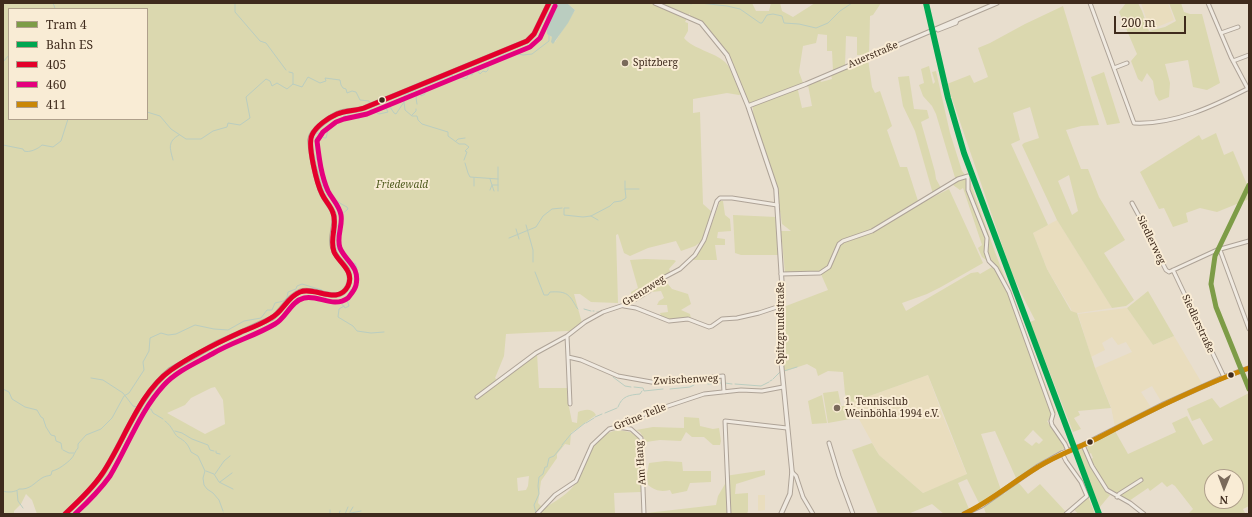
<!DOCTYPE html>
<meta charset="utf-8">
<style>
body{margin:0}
#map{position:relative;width:1252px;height:517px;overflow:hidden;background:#e8dece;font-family:"Noto Serif",serif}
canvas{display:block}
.frame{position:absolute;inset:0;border:4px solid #3f2b1d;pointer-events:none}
.legend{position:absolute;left:8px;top:8px;width:140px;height:112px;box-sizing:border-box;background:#f9ecd5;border:1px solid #af9f8b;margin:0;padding:5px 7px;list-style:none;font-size:12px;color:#3f2b1d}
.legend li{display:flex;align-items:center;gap:8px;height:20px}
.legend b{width:20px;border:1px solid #af9f8b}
.north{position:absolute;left:1204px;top:469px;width:40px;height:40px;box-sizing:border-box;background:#f9ecd5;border:1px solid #af9f8b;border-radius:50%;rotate:181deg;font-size:11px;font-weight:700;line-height:16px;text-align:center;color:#3f2b1d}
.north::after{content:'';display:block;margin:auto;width:14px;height:18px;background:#7a6a5b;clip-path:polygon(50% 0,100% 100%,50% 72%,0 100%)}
.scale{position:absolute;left:1114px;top:16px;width:72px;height:18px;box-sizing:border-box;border:2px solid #3f2b1d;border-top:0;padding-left:5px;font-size:12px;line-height:14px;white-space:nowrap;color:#3f2b1d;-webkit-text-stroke:3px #f9ecd5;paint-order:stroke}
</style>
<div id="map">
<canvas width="1252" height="517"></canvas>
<div class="frame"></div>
<ul class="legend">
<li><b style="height:5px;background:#7d9c47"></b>Tram 4</li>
<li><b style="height:5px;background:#00a651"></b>Bahn ES</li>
<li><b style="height:5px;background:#e4002b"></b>405</li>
<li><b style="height:5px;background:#e5007d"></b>460</li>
<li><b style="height:5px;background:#c98707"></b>411</li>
</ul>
<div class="north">N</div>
<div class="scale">200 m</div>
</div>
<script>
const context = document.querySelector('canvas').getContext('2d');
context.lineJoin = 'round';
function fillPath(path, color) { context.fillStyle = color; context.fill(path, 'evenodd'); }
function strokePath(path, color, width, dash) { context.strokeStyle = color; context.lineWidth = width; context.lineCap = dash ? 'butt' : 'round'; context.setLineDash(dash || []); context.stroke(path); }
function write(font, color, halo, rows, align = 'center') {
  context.font = font + ' "Noto Serif",serif'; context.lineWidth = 4; context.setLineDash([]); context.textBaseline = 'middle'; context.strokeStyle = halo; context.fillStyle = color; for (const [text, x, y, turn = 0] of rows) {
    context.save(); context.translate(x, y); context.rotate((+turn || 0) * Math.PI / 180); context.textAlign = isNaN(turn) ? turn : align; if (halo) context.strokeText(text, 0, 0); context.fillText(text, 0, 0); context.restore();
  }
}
fillPath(new Path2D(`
 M1141,3H1168L1174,20L1150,30Z
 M1057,220L1112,308L1072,314L1071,309L1047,269L1033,233Z
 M1127,308L1153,345L1174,336L1203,385L1162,403L1152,386L1141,392L1152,409L1115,427L1111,407L1095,368L1132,352L1126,342L1118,345L1112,337L1102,343L1105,350L1091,357L1078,314Z
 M928,375L941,411L967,475L923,493L879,455L850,403Z
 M758,495H765V510L758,511Z`), '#e9ddbe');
fillPath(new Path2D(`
 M3,3H555L546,18L549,35L552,37L555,42L575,10L567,3H752L756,11H769L771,3H780L782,11L793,17L815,3H838L839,4L843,3H881L873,15L870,16L869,55H857V37L846,36L845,66L833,71L832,51H827V35L818,34L816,43L803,46L799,72L803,83L797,86L802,108L812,106L808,85L820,79L821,82L832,79L831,75L868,59L872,87L875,93L880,91L892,126L887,130L900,167H907L919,204L949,189L983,263L941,287L927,294L902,303L906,311L971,273L978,272L980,274L992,267L990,263L982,257L978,248L982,245L963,188L960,190L953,185L956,181L936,114L932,106L923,96L919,85L924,83L921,69L929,66L933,84L935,82L932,72L936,71L950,133L962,171L966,176L969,179L995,252L1055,410L1056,413H1052L1051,419L1047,421L1065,448L1047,458L1018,478H1016L995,431L981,434L1001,490L1004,494L1018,482L1028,494L1040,484L1066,512L1064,514H986L984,508L980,505L967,479L958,483L969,509L958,514H944L932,504L908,514H878L852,450L872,443L879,455L923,493L967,474L928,375L850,403L845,394L843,372L828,371L818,376L816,369L807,364L783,372V330L786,306L828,290L820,272L785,273L781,231H791L782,224L777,192L753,115C753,110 754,104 748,102L727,51L704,25L690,17V13L685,22L688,23V31L684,38C693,49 714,52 725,62C733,70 737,84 741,94L739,95L727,93L693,99V113L700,112L703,204L712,212L702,241L695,246L681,251L676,241L648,248L630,256L624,253L618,234L616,235L618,303L591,302L580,294H574L582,323L571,332L567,331L506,334L504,356L495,378L499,381L537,353L539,388H567L569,407L572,422L577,423L578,412C585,409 592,408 596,415L571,433L570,445L565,444L557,454V458L541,481L538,503L542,507L534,514H37L32,500L26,494L21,504L14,511V514H3ZM9,9H147V119H9ZM215,387L223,400L225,424L205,434L167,413L185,405L191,398L211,388ZM1033,430L1043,440L1039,444L1036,442L1032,446L1024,440ZM529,476L528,486L526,490L518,491L517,478Z
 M1126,3H1138L1142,11L1149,31L1165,27L1176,21L1169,3H1181L1184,12L1190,14H1202L1220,83L1207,90L1193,87L1188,60L1165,64L1170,83L1169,97L1159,101L1155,94L1153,81L1147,73L1142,82L1138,79L1131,61L1137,54L1119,12Z
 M1063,6L1099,125L1081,126L1066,130L1081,169H1088L1099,197L1125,240L1104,253L1134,300L1126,306L1112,308L1057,220L1022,145L1024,143L1039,138L1030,107L1013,113L1020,140L1011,144L1048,225L1033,233L1047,269L1071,311L1077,313L1095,368L1111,408L1078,411L1080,415L1074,418L1081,429L1073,432L1030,322L1035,320L1021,293L1011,271L947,84L970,75L974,83L988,77L978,48L990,43L1025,24ZM1069,175L1078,211L1072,215L1058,181Z
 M1104,72L1120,123L1107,125L1091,77Z
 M909,76L914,109L927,110L929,118L921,122L935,172L936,179L941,188L933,194L915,131L903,106L898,77Z
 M1216,133L1224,155L1233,151L1248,187L1249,186V199L1217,212L1200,208L1186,213L1188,222L1173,227L1164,208L1159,209L1140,172L1199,135L1202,140Z
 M720,201H723L725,215L730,219L731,231L718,232L717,238L725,239V245H715L717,260H693L708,234Z
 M733,215L776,217L779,255H741L735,253Z
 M645,259L674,260L676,261L669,269L671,273L663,278L672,289L688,294L691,304L681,310L690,314L691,319H669L661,316L660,313L668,312L667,305H657L659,301L664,298L661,291L651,292L649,291L660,280L632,299L631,292L638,288L630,260Z
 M1148,291L1174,336L1153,345L1127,308Z
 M838,391L841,406H846L848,407L850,419L828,423L823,393Z
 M1249,393V506L1243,509L1245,513L1242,514H1188L1193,509L1175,486L1172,484L1167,487L1162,482L1150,491L1148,488L1129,501L1108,489L1093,464L1091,459L1093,458L1091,453L1089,454L1087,446L1115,431L1128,454L1176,432L1172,423L1187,416L1203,445L1213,440L1200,418L1192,421L1187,409L1212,398L1220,408ZM1212,477H1236V501H1212Z
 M822,395L827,423L812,424L808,401Z
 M684,417L699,418L700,426L713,429L719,428L721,441L720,445H713L704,437H692L686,432L681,441L660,440L646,442L640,432L636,430L653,427L684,428Z
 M618,430L630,432L640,439L641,492L614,493L615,514H537C548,505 561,499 570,490C591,470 584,436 618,430Z
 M1082,449L1084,451L1092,469L1107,493L1110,495L1099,508L1077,450Z
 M665,461L682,462L683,471H711V482L690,483L687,491L672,494L670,490C661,492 656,491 648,485L647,474L649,463Z
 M765,470V475L736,484L735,494L748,493V511L747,514H638L716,505L718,496L725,484V476Z
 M1087,494L1095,514H1078L1072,507Z`), '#dbd8af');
fillPath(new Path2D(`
 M555,3H567L575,10L568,23L553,44L551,42L552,37L547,34L546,17Z`), '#bacdc0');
strokePath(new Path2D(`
 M52,3L54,5L55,9
 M235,3V12L260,41L266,43L286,70
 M689,3L691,4L693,3
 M700,3L727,6L740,9L760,23H762L767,15L773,14L782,16L784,23L799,24L816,28L828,23L840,11L852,3
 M3,62L9,55
 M289,72L293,73V84
 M404,102L405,110L412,116H417L418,120L422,124L448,132V136L459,144H465L469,147L465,151L467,152L464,160
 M417,104L416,98L418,94H420
 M147,112L160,116L171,129L186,139H201L213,131L227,127L228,123L240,125L250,118L246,97L266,79L270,81L272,86L277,83L287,89L293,84L302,87L308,77L320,83L326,81L325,78L340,80L341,85L343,88L346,89L347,93L352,91L356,92L360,100L369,101L370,105
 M412,115L416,111V109
 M456,141L458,139L465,138
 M3,145L23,149L24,151C29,153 38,149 42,145L53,147L61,141L68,119
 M173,160C170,148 167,142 179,135
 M465,163L468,173L470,177L498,179
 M498,167V191
 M490,179L494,191
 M625,181V189
 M474,186V178
 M490,190L492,185H498
 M569,208H564V215L583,217L591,216L610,206L614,202L621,201L626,198L625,189H639
 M591,216L598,220
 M526,225L533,250V262
 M516,229L519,239
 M509,238L536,227L543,216L552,209L562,208
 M535,272L544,295H548L550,292C567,291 569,294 577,308L578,309
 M324,294L326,298L333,304C339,302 342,303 345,308L349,306L346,297L349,294L350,290L356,288V283L359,281L358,275L355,271L357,268L355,263L350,265V259C341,255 330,246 337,235L336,228L340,222L341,215L348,209L347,207C338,203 334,197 324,194V187H323C320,179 316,168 319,161L317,160L316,158L319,154V144L314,136V134L319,133L324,138H326L329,126L346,115L356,116L358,119L368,113L371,109L379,114L388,112L385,106H388L390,107L394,113L396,114L404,102L405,94L411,93L414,90L420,92L421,96L425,94L424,90L427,85L452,75L455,79L460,74V77L466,79L469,74L472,75L476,69L480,74L483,71L486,72L488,70V63L490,61L506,54L514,53L523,55L532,54L549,41V34
 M344,306L339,309L338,317L353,326L357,331L371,333L384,332
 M584,309L591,311
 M593,311H594
 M597,312H600
 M784,371L797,367
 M613,377L625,386L631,387
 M91,378L103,380L123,393L133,406L137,407
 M773,379L780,372
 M770,381L772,380
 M725,383L732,384
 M708,384L721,383
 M735,384L761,386L769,382
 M634,387L643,388L644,391L663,389
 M3,389L9,392L12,399L25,407L37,410L41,417L43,418L46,427L51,435L55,436L56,441L61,443L62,449
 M670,389L690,387L694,385
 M618,407C622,396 629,395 640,394L642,391
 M141,409H151L153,413L163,419
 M605,413L617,408
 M595,417L602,414
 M165,421C173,427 173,433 178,437C185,441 188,444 191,452L198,456L205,471L203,478L204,485L207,489L213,493L219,500L223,511
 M586,423L594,418
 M175,431L182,433L192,439L208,445L210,450L214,451
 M562,445L571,434L585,423
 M63,450L69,453H74
 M216,451V453L220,454
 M206,471L214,474L219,482L233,489
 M215,474L224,461L230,456
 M220,482L232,473
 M3,491C7,493 16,492 19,489C30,490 34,483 42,478C45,476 48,476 51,475L52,471C58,470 67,463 71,459C74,456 75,451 78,448V444L86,435L101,429L112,418L124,396L129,393L144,370L143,362L149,351L150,338L161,333L168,335L176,334L195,325L214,329L228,330L244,321L261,318L267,310H272L275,303C283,301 287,302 288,292L296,289L297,286L302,284L322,290L323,291
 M17,491L18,501L23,508
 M350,512L353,507
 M224,513L225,514
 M536,513L534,505L539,494L538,486L539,477L543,474L545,467H547L549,458L554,456L562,446
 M330,514V510
 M339,514L340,511
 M345,514L348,507
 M346,514L361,511
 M969,514L987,505L1009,489`), '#bacdc0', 1);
const minor = new Path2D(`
 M1090,3L1134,123C1174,125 1214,106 1249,88
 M1208,3L1231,57L1248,89
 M938,30L956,23L957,20
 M1221,33L1238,27
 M1233,61L1249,55
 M1114,68L1127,63
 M1132,203L1152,240L1164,266L1166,270L1169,272L1217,250L1249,241
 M1220,250L1249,329
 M1173,270L1224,377
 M781,274L820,273L829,267L839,244L843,241L872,231L958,179L968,176V190L987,238L986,252L989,261L996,268L1009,292L1053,414L1051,421L1052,425L1065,444L1068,451
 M624,306L636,308L669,321L688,319L709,327L712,326L722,319L737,318L759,313L783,305
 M567,336L568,357L581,360L618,376L657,383L723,376L724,392
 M568,357L570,404
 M477,397L536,353L567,336L585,322L603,312L627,304L649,291L663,278L680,269L695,255L704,240L717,201L720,198H732L777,205
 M617,427L631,429L641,438L644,514
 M829,443L839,476L853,514
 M1083,445L1092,466L1107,490L1130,503L1144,514
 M1062,453L1066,461L1081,482L1087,496L1066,514
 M792,472L796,476L803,497L813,514
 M1117,497L1119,494L1141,480
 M537,514L555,495L576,481L592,445L609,429L617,427L626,421L650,412L704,394L741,390L762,391L783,387
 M729,514L725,421L787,428`);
const tertiary = new Path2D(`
 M655,3L701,23L727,55L748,106L776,189L783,301L780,334L781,360L792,472L790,494L781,514
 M748,106L806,84L997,3
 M65,514C78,502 93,488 103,473C124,440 139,395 170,370L217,343L272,318C282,311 288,296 301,291C313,287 332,300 342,293C346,290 348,287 349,283C353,266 336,262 333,248C329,237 336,226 334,215C332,207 325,201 322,194C316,180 311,155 310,140C311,129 332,115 342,112C349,110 357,111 364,108L527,41L534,34L549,3
 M964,514L981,506L1037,467L1062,453L1083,445L1164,404L1224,377L1249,368`);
strokePath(minor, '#aea397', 5);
strokePath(tertiary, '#aea397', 5.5);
strokePath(minor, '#f0eae1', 3);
strokePath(tertiary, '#f0eae1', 3.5);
strokePath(new Path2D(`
 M65,514C78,502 92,489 102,474C124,442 139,392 171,370C192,355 217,343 241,332C251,328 262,324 271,318C283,312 287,297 300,292C315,286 338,306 348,286C355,271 339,263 334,252C329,238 338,225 333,213C331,206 325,201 322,194C317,184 307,145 312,135C316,126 328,118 337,114C346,110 355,111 364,108L527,41L534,34L549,3`), '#e4002b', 5);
strokePath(new Path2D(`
 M75,514C88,502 100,490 110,476C128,446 140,411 164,385C177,371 196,363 212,354C232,342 255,336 275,324C286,318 291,301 304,298C318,294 333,309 348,298C351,294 355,290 356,285C360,266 346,262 340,248C336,237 343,226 341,215C339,205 332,199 328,191C321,175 319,157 317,141L323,132L336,122L344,119L367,114L530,47L540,38L555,6`), '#e5007d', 5);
strokePath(new Path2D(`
 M964,514C991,501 1013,482 1038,467C1057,455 1078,448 1098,438C1147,412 1197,387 1249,368`), '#c98707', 5);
strokePath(new Path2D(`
 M926,3L948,98L964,153L1099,514`), '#00a651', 6);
strokePath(new Path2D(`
 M1249,185L1215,256L1211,284L1216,307L1249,389`), '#7d9c47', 5);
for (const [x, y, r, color] of [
 [625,63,4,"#7a6a5b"],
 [382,100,3.5,"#3f2b1d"],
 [1231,375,3.5,"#3f2b1d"],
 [837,408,4,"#7a6a5b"],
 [1090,442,3.5,"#3f2b1d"]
]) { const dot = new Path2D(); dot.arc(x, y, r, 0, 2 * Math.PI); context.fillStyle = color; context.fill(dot); strokePath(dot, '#f9ecd5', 1.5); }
write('10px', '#3f2b1d', '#f9ecd5', [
 ["Auerstraße",873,55,-23],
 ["Siedlerweg",1151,240,64],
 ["Grenzweg",644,291,-32],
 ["Spitzgrundstraße",781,323,-90],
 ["Siedlerstraße",1198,324,65],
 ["Zwischenweg",686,380,-3],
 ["Grüne Telle",640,417,-22],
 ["Am Hang",641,463,-94]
]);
write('10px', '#3f2b1d', '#f9ecd5', [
 ["Spitzberg",633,63],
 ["1. Tennisclub",845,402],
 ["Weinböhla 1994 e.V.",845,414]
], 'left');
write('italic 10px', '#535e22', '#f9ecd5', [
 ["Friedewald",402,185]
]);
</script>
